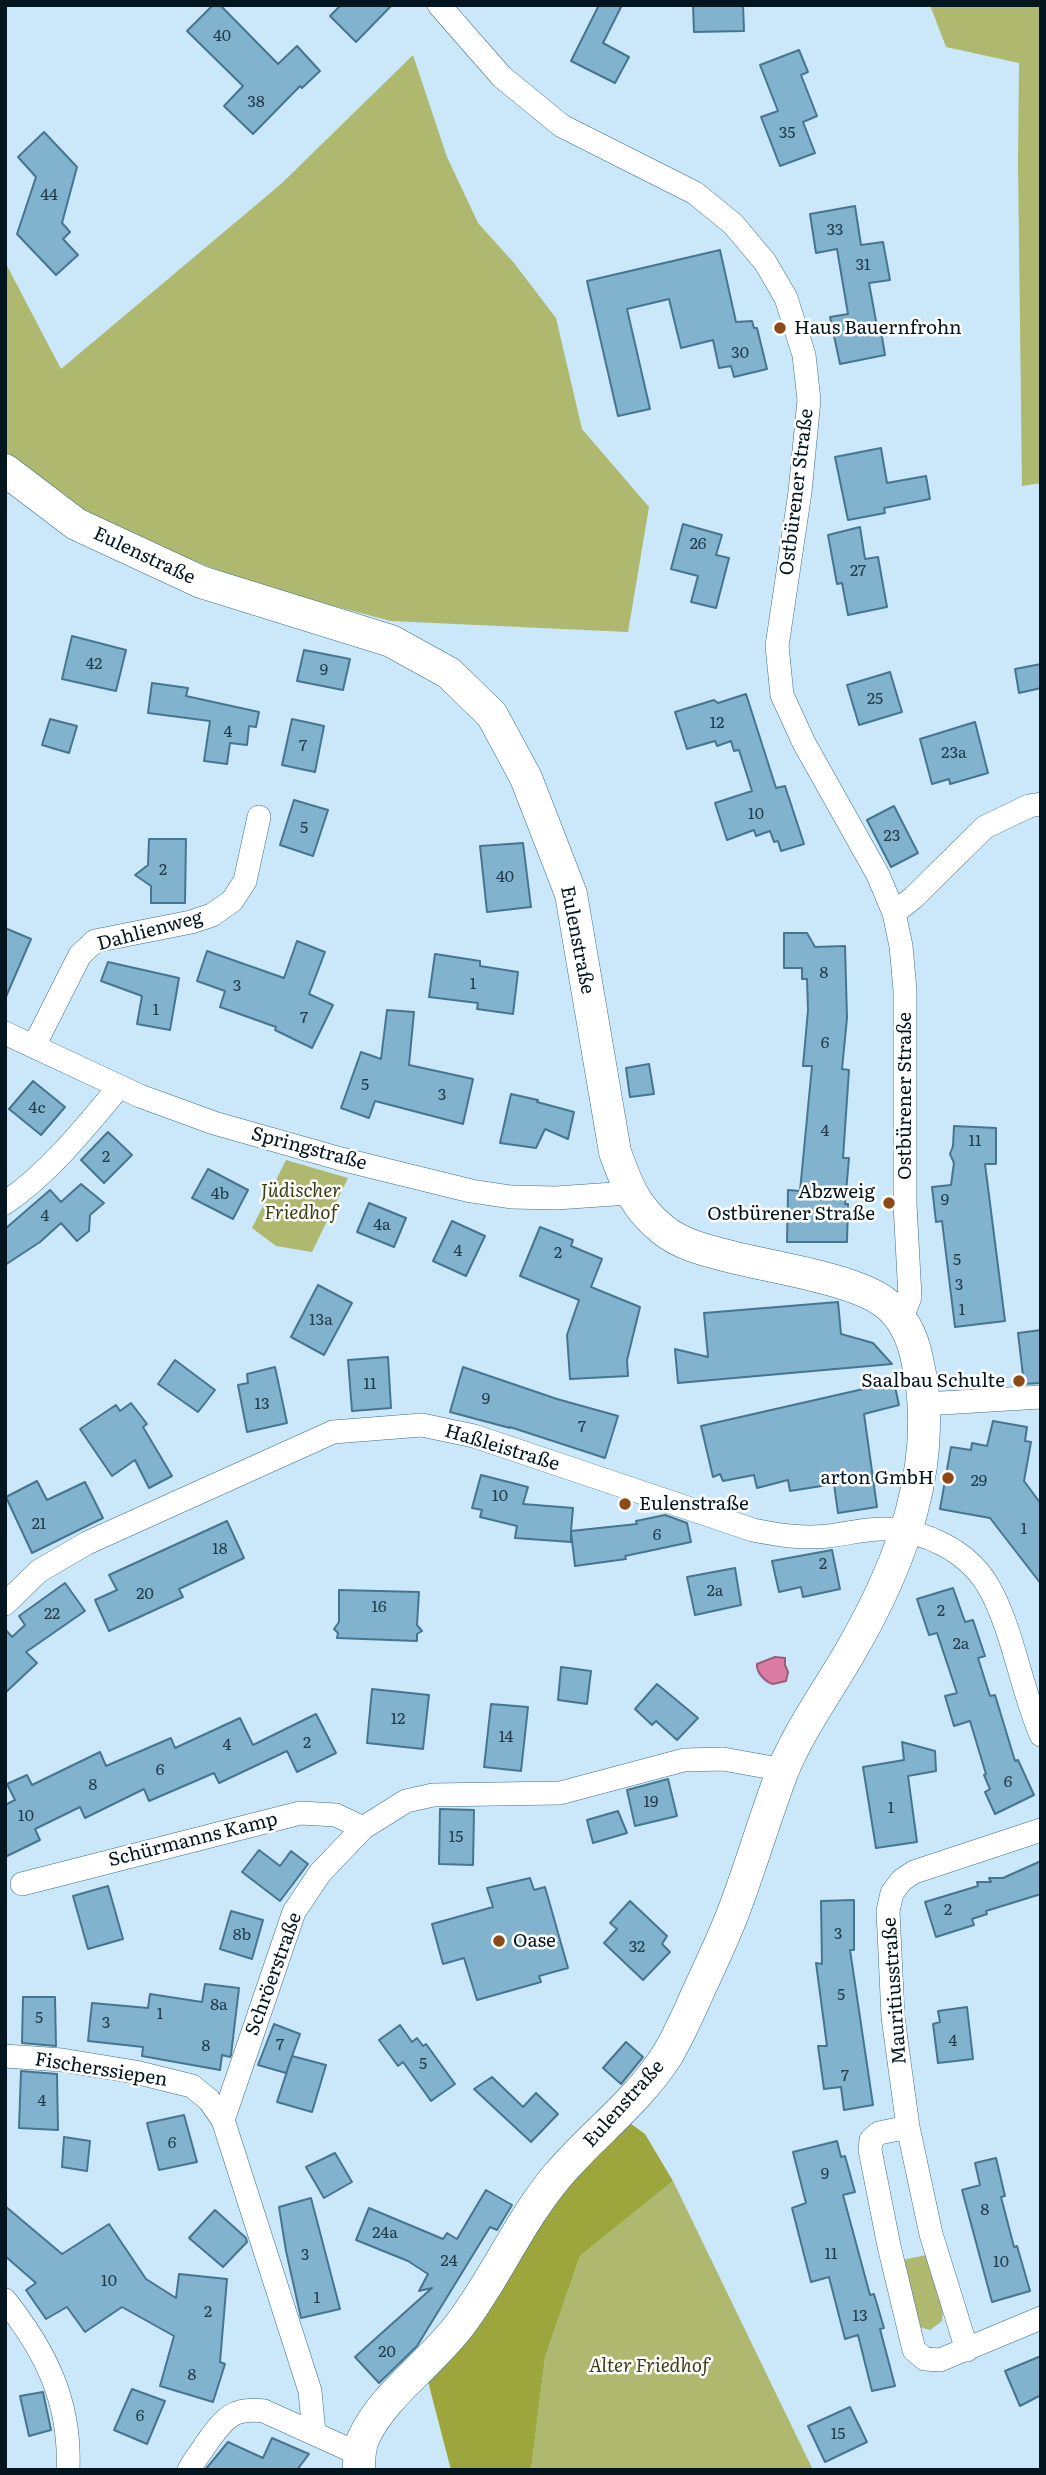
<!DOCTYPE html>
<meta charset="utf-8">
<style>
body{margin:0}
#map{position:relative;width:1046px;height:2475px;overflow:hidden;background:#cae8f9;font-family:Literata,serif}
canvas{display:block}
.frame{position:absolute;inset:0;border:7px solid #031620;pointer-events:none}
</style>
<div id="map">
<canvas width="1046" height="2475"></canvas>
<div class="frame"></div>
</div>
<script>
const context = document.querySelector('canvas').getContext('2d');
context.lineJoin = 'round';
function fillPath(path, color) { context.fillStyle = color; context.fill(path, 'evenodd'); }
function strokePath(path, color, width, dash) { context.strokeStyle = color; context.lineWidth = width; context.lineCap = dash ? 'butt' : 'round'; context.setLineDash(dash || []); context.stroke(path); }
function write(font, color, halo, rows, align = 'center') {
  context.font = font + ' Literata,serif'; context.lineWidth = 5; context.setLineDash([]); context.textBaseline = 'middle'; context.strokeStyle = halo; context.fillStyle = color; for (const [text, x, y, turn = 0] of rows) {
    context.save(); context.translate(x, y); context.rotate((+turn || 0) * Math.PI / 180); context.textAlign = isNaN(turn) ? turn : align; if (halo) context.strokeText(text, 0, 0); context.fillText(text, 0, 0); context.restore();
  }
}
fillPath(new Path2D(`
 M930,5H1041V483L1022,486L1018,163L1019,63L946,47Z
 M413,55L447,157L478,223L514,263L556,318L582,429L649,507L628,632L391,621L261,587L133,537L60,497L5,453V262L61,369L281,184Z
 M286,1160L348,1178L312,1252L276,1246L252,1228Z
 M673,2181L813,2470H531L545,2357L580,2256Z
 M926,2255L943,2306L942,2321L930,2330L916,2326L898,2261Z`), '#afb86f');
fillPath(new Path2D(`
 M619,2115L645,2134L673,2181L580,2256L545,2357L531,2470H451L424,2366Z`), '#9ca63c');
const water = new Path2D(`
 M775,1657L785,1658V1665L788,1672L786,1681L773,1684C765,1682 756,1672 757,1664Z`);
fillPath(water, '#dc7ba4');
strokePath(water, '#9b5d7c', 2);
const building = new Path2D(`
 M213,5H220L278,64L297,46L320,71L302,88L300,86L253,134L224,106L243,86L187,31Z
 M341,5H392L356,42L330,16Z
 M599,5H622L603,43L629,57L615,83L571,61Z
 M693,5H743L744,31L694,32Z
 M799,50L808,72L801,75L817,116L803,122L815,153L780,166L761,117L778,111L760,65Z
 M44,132L77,167L62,223L70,232L63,239L78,255L56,275L17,234L36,177L18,157Z
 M855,206L861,245L883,242L890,280L869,283L878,332L881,331L885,355L840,364L830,317L848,314L837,249L816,253L810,214Z
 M720,250L736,322L752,321L754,328H757L767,369L734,377L731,366L719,368L713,340L681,348L669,299L627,309L650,409L618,416L587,281Z
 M881,448L887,483L926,476L930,499L884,508L885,513L848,520L835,457Z
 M683,524L722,535L716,555L729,558L716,608L691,602L698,576L671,569Z
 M860,527L865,559L878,557L887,607L848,615L842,583L837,584L828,535Z
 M72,636L126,650L116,691L62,679Z
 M304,650L350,659L343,690L297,681Z
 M1041,664V688L1019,693L1015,669Z
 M890,672L902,712L859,725L847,685Z
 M152,683L188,688L186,696L259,712L256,727L249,726L247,745L230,743L227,764L204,761L210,721L148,713Z
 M746,694L776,788L785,786L804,844L781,851L778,841L774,842L770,831L756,836L754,830L727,840L715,803L752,791L739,750L734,751L731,741L717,746L715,741L687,749L675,712L714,700L718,703Z
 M50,719L77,726L69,753L42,745Z
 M292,719L324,726L315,772L282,765Z
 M975,722L988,773L950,784L949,779L932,784L920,739Z
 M294,800L328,810L313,856L280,845Z
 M894,806L918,853L891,867L867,820Z
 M149,839H186L185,903H151V886L135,875L148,865Z
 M523,843L531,907L487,912L480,846Z
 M5,928L31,939L5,999Z
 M784,933H807L815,947L845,946L847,1018L842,1069L849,1070L843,1158H849L845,1204H848L847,1242H787L788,1190L800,1191L812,1066H803L808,1010L807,979H802V968H784Z
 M297,941L325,952L309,994L333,1005L312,1048L275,1030L276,1027L220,1007L225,991L197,981L207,951L284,978Z
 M435,954L480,961V966L518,972L513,1014L477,1009L478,1003L429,997Z
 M108,962L179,978L170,1030L137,1024L142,996L101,981Z
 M387,1010L414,1012L409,1065L473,1079L463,1124L375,1101L369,1118L341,1108L361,1052L381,1059Z
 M649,1064L654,1094L630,1097L626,1068Z
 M33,1081L65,1107L41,1135L9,1109Z
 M511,1094L538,1100L537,1102L574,1112L568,1139L545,1129L536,1148L500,1143Z
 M954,1126L996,1128V1164H985L1005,1321L955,1327L942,1221L936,1222L932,1187L951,1185L954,1163L950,1154L953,1146Z
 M108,1132L132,1155L104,1183L81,1160Z
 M208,1169L248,1190L233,1219L192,1198Z
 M81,1184L104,1203L90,1215L89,1231L77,1241L61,1223L40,1242L5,1265V1229L50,1190L61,1202Z
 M369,1203L406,1218L394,1247L357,1232Z
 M452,1221L485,1236L466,1276L433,1261Z
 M540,1227L573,1240L571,1246L602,1259L591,1287L640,1307L627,1360L628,1376L570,1379L567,1335L579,1300L520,1276Z
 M318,1285L352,1303L324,1355L291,1337Z
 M838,1302L841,1334L873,1343L892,1364L678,1383L675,1349L708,1357L704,1313Z
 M1041,1330V1383L1024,1384L1018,1333Z
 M388,1357L391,1408L352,1411L348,1360Z
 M175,1360L215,1390L198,1412L158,1384Z
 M275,1367L287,1423L247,1432L238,1385L248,1383L247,1374Z
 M463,1367L557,1399L618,1416L605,1458L510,1427V1428L450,1412Z
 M894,1382L899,1405L864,1414L877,1507L838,1513L834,1484L790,1491L788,1480L757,1488L754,1475L723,1481L720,1474L713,1477L701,1426Z
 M131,1403L147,1424L143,1427L172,1476L149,1488L135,1460L112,1476L80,1429L116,1405L120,1411Z
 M993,1421L1027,1427L1025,1441L1031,1442L1024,1481L1041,1504V1584L990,1518L940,1509L951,1447L971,1450L972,1443L987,1446Z
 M481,1475L528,1487L523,1504L573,1508L571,1531L637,1524L636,1521L665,1515L687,1523L691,1542L625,1556L626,1559L575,1566L571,1532V1542L515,1538L517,1526L480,1517L482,1510L472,1508Z
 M37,1481L47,1500L85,1482L103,1518L32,1553L6,1497Z
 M227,1521L244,1558L179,1589L183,1597L109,1631L95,1600L117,1590L109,1575Z
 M832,1550L840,1589L803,1597L801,1587L779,1592L772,1561Z
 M735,1568L741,1605L695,1615L687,1577Z
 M65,1583L85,1611L26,1652L37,1663L5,1693V1629L12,1637L25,1625L19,1616Z
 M953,1588L965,1622L973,1620L985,1656L978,1658L990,1696L995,1695L1015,1761L1018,1760L1034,1795L995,1814L985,1792L990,1789L984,1775L986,1774L970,1721L954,1726L945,1696L957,1693L937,1633L929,1635L917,1599Z
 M339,1590L419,1592L417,1625L422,1631L417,1634V1641L337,1638L338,1633L334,1629L339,1622Z
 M561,1667L591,1671L587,1704L558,1700Z
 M657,1684L698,1718L677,1740L656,1721L652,1725L635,1709Z
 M372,1689L429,1695L423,1749L367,1743Z
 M491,1704L528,1707L521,1771L484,1767Z
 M316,1714L336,1753L297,1772L287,1751L219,1783L214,1773L149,1801L144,1789L85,1818L80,1807L35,1829L40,1840L5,1857V1805L15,1800L7,1784L27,1775L32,1785L100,1752L106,1766L171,1738L175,1748L240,1718L253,1745Z
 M902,1742L935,1751L936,1771L908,1776L917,1842L876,1848L863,1767L904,1760Z
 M668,1779L677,1816L635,1826L627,1790Z
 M440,1809L474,1810L473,1865L439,1864Z
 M618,1811L627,1833L593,1843L587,1820Z
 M259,1850L280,1866L291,1851L308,1864L280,1901L242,1872Z
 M1041,1861V1894L986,1911L987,1914L972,1919L974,1925L936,1937L925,1902L978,1886L977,1882H991L989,1878H1003Z
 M530,1878L534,1890L545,1887L568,1968L539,1976L541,1982L477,2000L464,1958L443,1964L432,1924L493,1907L487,1888Z
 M108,1886L123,1939L88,1949L73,1896Z
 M854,1900V1950H850L873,2105L844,2110L841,2087L824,2089L818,2046H827L816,1963L822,1964L821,1901Z
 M630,1901L667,1936L662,1944L670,1952L643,1980L604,1943L617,1929L610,1923Z
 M231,1911L263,1920L252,1959L220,1949Z
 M205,1984L239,1988L231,2055L230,2057L222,2055L220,2070L142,2056L143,2047L88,2041L92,2003L148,2008L150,1994L202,2002Z
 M23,1997H55L56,2046L22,2043Z
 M967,2007L973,2059L938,2063L933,2024L940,2022L938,2011Z
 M274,2024L300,2034L286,2073L258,2065Z
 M400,2025L412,2042L417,2038L423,2046L426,2044L455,2084L431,2101L403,2062L398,2066L379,2040Z
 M626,2042L643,2057L621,2084L603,2068Z
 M292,2056L326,2065L312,2112L277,2102Z
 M21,2071L57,2074L58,2130L19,2128Z
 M492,2077L523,2107L536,2093L558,2114L531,2142L474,2089Z
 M184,2115L197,2162L159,2170L147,2123Z
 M64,2137L90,2141L87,2171L62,2167Z
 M837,2141L841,2157L845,2156L855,2192L843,2195L870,2295L874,2294L884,2328L880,2329L895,2386L872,2391L858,2335L845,2339L829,2277L811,2282L792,2208L806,2203L793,2152Z
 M335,2153L352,2182L324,2198L306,2167Z
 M996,2158L1005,2196L1001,2197L1014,2247L1017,2246L1030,2291L992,2302L962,2190L980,2185L975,2163Z
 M486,2190L512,2205L497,2230L490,2227L417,2346L379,2383L355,2357L432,2288L419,2291L428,2274L408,2261L356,2240L369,2208L443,2239L447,2233L457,2239Z
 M311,2198L340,2309L301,2318L286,2251L279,2207Z
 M5,2206L62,2254L109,2224L146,2279L176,2298L179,2274L227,2279L220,2362L225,2364L213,2402L160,2386L174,2336L122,2307L85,2332L67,2307L46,2319L26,2290L36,2283L5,2256Z
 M215,2210L246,2238L247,2242L223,2267L189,2238Z
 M1041,2356V2395L1020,2406L1005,2371Z
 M132,2389L165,2401L147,2444L114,2430Z
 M43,2392L51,2430L29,2436L20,2396Z
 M850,2407L867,2442L825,2462L808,2426Z
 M272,2438L309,2454L297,2470H205L228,2442L263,2458Z`);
fillPath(building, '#81b2ce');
strokePath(building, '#46758f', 2);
const minor = new Path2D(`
 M439,5L502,77L562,126L695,193L733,224L765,262L786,298L804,355L809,400L800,492L777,646L782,695L804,743L878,875L894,913L901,946L905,990V1204L910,1297L901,1320
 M894,913L913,898L985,827L1029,806L1041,804
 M5,1033L140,1096L214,1123L341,1159L471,1191L511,1197L556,1198L629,1193
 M34,1046L80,955L95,941L191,922L212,915L232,901L245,881L259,817
 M5,1203C49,1173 85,1128 119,1087
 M925,1404L1041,1397
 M5,1604L39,1571L87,1543L333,1432L422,1425L474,1436L753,1530C778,1535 802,1539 828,1536C847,1534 867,1528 886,1529C925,1531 966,1550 987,1584C1012,1625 1021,1689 1041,1735
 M22,1884L300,1813L336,1815L363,1828
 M5,2056L62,2060L135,2072L192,2086L209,2100L223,2120L310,2391L314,2433
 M223,2120L294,1912L320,1873L363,1828L406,1801L433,1795L560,1793L684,1760L723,1759L784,1770
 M908,2127L879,2133L871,2140L870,2150L889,2246L914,2350L925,2359L940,2360L1041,2318
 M5,2300C46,2352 71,2402 68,2470
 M967,2350L931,2234L908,2127L893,2017L888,1911L892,1893L902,1880L914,1872L1041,1830
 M189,2470C194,2460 202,2451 208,2441C225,2418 233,2407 264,2411L359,2454`);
const secondary = new Path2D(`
 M5,470L76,524L201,582L391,641L449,673L492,715L526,778L571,894L615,1152C627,1185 634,1206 662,1229C681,1245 708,1251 732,1257C771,1267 853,1279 884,1302C902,1314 913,1338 917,1359C941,1462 901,1565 849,1654C827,1692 800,1729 783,1770C765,1817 751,1866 733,1913C723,1939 711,1964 699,1990C689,2012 679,2036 666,2057C636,2103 593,2134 558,2175C520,2220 497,2275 462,2322C434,2361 383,2395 364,2437C359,2447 359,2458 359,2470`);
strokePath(minor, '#3e6d87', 24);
strokePath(secondary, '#3e6d87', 33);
strokePath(minor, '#fff', 23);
strokePath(secondary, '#fff', 32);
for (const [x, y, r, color] of [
 [780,328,7,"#8b4a16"],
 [889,1203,7,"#8b4a16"],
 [1019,1381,7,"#8b4a16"],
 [948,1478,7,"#8b4a16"],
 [625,1504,7,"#8b4a16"],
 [499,1941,7,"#8b4a16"]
]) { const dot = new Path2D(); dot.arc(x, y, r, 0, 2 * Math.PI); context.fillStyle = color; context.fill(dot); strokePath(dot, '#fff', 2.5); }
write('16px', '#223d4c', null, [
 ["40",222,36],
 ["38",256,102],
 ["35",787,133],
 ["44",49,195],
 ["33",835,230],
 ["31",863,265],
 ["30",740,353],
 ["26",698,544],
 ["27",858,571],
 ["42",94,664],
 ["9",324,670],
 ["25",875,699],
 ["12",717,723],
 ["4",228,732],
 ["7",303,746],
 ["23a",954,753],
 ["10",756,814],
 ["5",304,828],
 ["23",892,836],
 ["2",163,870],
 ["40",505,877],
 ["8",824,973],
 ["1",473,984],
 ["3",237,986],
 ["1",156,1010],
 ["7",304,1018],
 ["6",825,1043],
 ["5",365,1085],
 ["3",442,1095],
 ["4c",37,1108],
 ["4",825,1131],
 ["11",975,1141],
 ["2",106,1157],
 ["4b",220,1194],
 ["9",945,1200],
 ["4",45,1216],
 ["4a",382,1225],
 ["4",458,1251],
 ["2",558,1253],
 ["5",957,1260],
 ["3",959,1285],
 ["1",962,1310],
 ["13a",321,1320],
 ["11",370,1384],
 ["9",486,1399],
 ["13",262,1404],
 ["7",582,1427],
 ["29",979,1481],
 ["10",500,1496],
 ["21",39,1524],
 ["1",1024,1529],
 ["6",657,1535],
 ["18",220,1549],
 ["2",823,1564],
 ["2a",715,1591],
 ["20",145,1594],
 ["16",379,1607],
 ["2",941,1611],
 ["22",52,1614],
 ["2a",961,1644],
 ["12",398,1719],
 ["14",506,1737],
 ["2",307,1743],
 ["4",227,1745],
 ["6",160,1770],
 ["6",1008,1782],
 ["8",93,1785],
 ["19",651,1802],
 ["1",891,1808],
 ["10",26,1816],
 ["15",456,1837],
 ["2",948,1910],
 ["3",838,1934],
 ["8b",242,1935],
 ["32",637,1947],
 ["5",841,1995],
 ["8a",219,2005],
 ["1",160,2014],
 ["5",39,2018],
 ["3",106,2023],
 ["4",953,2041],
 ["7",280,2045],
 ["8",206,2046],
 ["5",423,2064],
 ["7",845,2076],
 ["4",42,2101],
 ["6",172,2143],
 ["9",825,2174],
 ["8",985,2210],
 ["24a",385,2233],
 ["11",831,2254],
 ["3",305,2255],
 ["24",449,2261],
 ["10",1001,2262],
 ["10",109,2281],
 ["1",317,2298],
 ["2",208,2312],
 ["13",860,2316],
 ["20",387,2352],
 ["8",192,2375],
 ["6",140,2416],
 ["15",838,2434]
]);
write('19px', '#031620', '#fff', [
 ["Haus Bauernfrohn",794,328],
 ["Abzweig",875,1192,"right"],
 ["Ostbürener Straße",875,1214,"right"],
 ["Saalbau Schulte",1005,1381,"right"],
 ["arton GmbH",934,1478,"right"],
 ["Eulenstraße",639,1504],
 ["Oase",513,1941]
], 'left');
write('19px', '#031620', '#fff', [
 ["Ostbürener Straße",797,492,-83],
 ["Eulenstraße",144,556,25],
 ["Dahlienweg",150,931,-15],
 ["Eulenstraße",577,940,79],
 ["Ostbürener Straße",905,1096,-90],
 ["Springstraße",309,1149,15],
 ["Haßleistraße",502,1448,17],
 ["Schürmanns Kamp",193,1840,-14],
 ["Schröerstraße",274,1974,-70],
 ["Mauritiusstraße",895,1991,-94],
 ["Fischerssiepen",101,2070,9],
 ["Eulenstraße",624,2104,-48]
]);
write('italic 19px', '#3a3e13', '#fff', [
 ["Jüdischer",301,1191],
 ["Friedhof",301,1213],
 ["Alter Friedhof",649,2366]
]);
</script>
